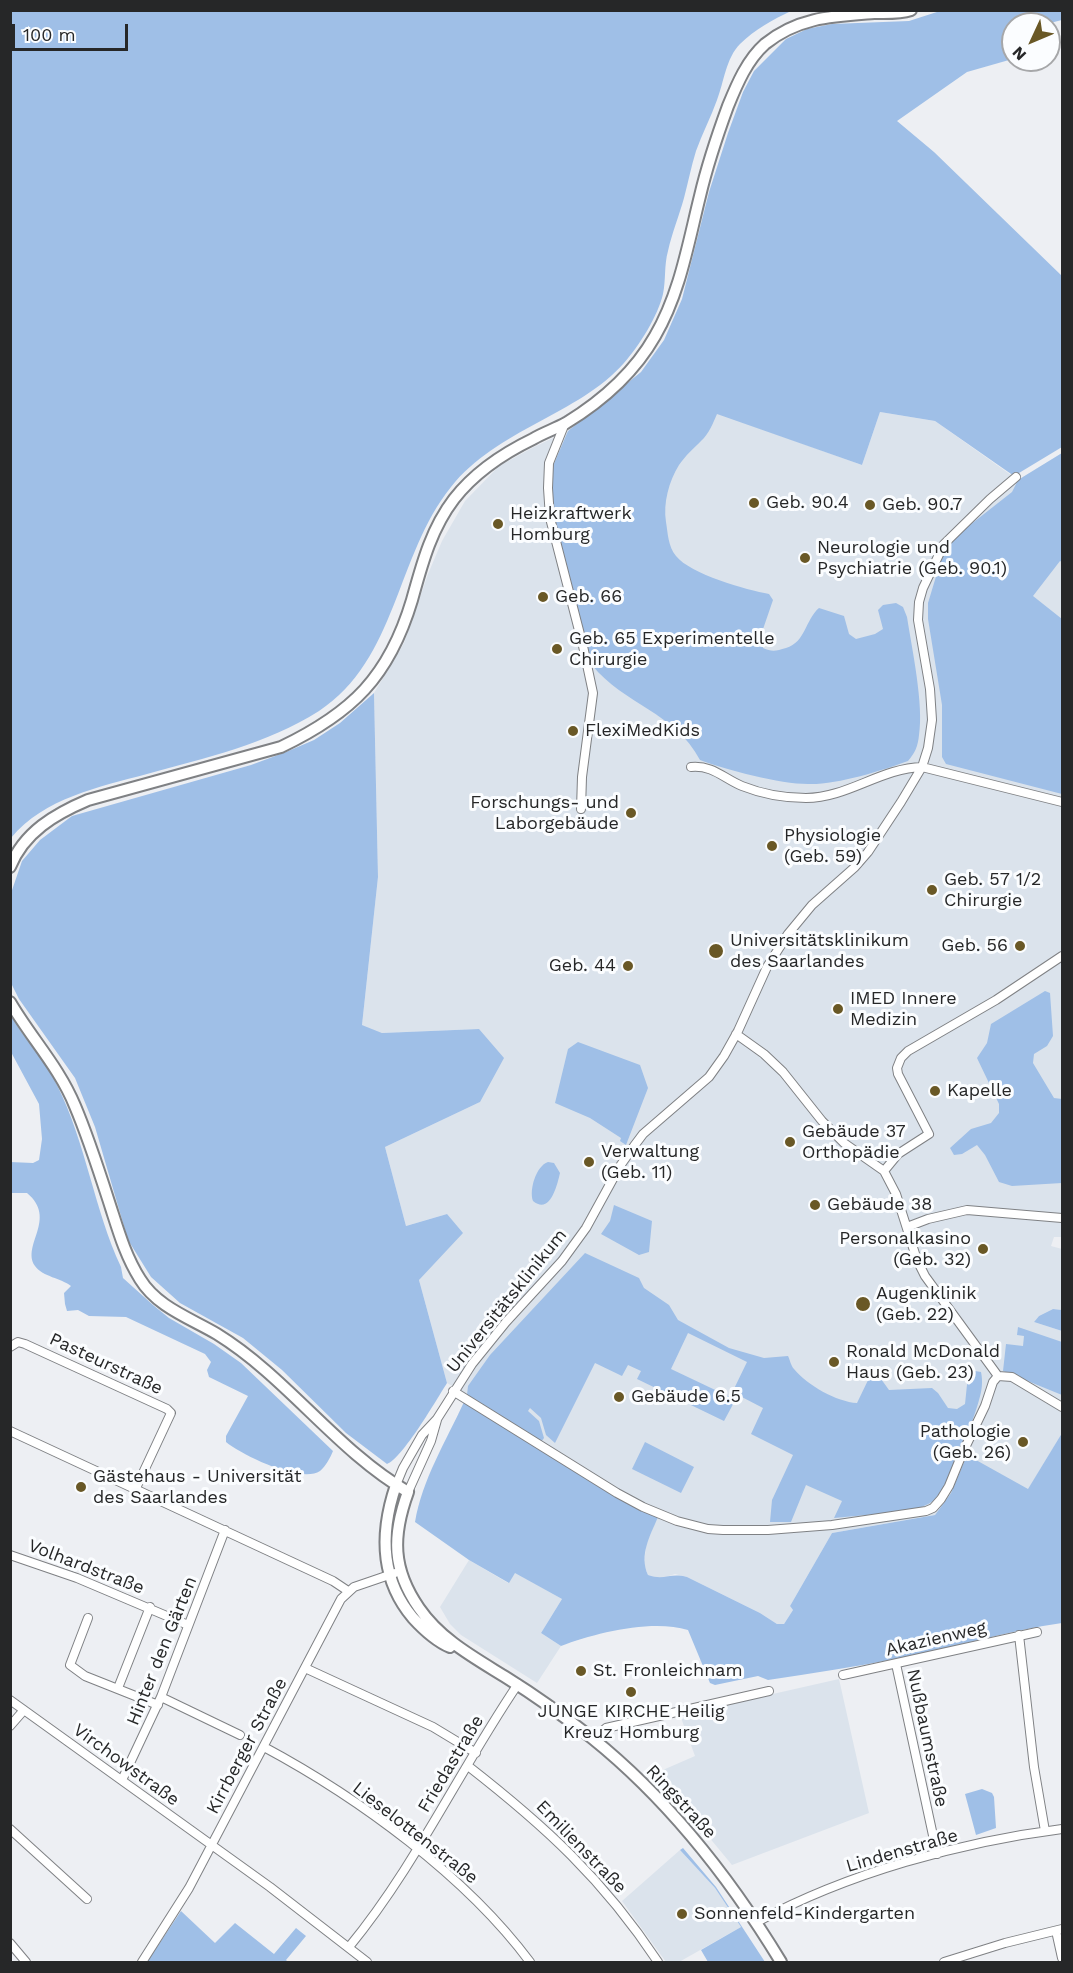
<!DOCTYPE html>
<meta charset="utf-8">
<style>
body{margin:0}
#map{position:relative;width:1073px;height:1973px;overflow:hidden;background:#edeff3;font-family:"Work Sans",sans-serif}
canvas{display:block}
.frame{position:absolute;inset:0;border:12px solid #262728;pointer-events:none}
.north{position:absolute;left:1001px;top:12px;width:60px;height:60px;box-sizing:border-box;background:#fbfdff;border:2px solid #a6a7a9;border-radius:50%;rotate:226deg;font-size:16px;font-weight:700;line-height:24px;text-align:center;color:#262728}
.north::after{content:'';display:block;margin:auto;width:21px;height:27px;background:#695826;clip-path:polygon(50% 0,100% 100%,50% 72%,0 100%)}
.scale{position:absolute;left:12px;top:24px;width:116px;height:27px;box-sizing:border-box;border:3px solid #262728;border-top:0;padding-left:8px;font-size:18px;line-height:21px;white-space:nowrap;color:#262728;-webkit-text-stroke:4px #fbfdff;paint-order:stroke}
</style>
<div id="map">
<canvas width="1073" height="1973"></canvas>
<div class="frame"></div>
<div class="north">N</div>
<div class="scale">100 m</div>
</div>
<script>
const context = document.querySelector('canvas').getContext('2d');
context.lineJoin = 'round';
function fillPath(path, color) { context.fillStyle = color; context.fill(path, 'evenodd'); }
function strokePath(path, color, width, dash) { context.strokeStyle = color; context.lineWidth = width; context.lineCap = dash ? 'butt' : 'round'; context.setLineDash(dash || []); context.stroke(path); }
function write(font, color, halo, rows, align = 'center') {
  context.font = font + ' "Work Sans",sans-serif'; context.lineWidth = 6; context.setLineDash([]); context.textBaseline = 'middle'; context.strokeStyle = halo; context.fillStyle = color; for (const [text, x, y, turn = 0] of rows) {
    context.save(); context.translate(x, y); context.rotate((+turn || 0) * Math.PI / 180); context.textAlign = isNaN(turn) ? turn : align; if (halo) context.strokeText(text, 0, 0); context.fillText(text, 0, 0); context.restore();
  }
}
fillPath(new Path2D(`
 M627,385L717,413L862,465L880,412L935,421L1018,480L1062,453V1237H1054L1051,1246L1062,1249V1310L1053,1309L1039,1316L1034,1322L1062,1331V1433L1028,1490L967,1456L951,1493L935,1515L832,1533L790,1606L793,1610L784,1624H777L760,1613L687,1577L675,1574L660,1579L648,1575L644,1566L646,1545L657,1517L615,1496L464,1402L467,1395L447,1383L419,1280L447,1214L406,1226L385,1147L480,1102L479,1029L382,1033L362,1025L378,877L374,693L404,643L428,574L442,541L465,501L499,466L534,447L568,431Z
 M469,1560L508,1583L515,1572L562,1599L541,1633L561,1646L537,1683L461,1635L450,1624L440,1607Z
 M839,1679L869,1813L732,1865L656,1773L695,1756L680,1715Z
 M680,1850L715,1888L741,1927L679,1962H666L622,1901Z`), '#dbe3ec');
fillPath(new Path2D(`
 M10,11H791C774,19 754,30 740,44C726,58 724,82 717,100C711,117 702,134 696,151C691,167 688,183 684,198C679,216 672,233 668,251C664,265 666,280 663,294C658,316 639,346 624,363C578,415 497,429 451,487C396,555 397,660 319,711C267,744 205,758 147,774C99,787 44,798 11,838Z
 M940,11H1062V20L1046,24H1013V57L1009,60L967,72L897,121L934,152L1062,276V447L1014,476L935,421L880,412L862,465L717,414C713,423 709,434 701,441C693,449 686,455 679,465C669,481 663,503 666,522C668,534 668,546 676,556C690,574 747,590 769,594L773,600L761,635L763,648C772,652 776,651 786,648C806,642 805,620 819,608L844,616L849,634L856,639L875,634L883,629L878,610L883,605L896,603L903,607L907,617C912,649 924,705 919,735C918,746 915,753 908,761C881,771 836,785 808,784C780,784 727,770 700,760C675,712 624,705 592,665L553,517L550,473L568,431L641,372L664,340L682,299L709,192L728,133L743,92L754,71L786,39L807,29L832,24L909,21Z
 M1062,453V562L1060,561L1033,596L1062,619V794L946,764L942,757V705L928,619V603L941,560L948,547L961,532L1012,492L1018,480Z
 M374,693L378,877L362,1025L382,1033L479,1029L504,1058L480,1102L385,1147L406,1226L447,1214L463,1233L419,1280L447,1383C437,1399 402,1459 387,1464L346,1433L282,1370L243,1338L180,1303L151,1277L128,1240L95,1127L75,1078L19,999L12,985L10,896L22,861L40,840L72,816L251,765L286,752L314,740L340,723Z
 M1045,991L1050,993L1053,1036L1047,1046L1034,1054L1033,1063L1054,1098L1062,1099V1183L1012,1186L999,1182L985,1155L977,1145L962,1154L954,1155L950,1148L971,1129L991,1123L999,1113V1104L977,1058L987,1043L991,1024Z
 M11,1016C25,1040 45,1060 57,1085C86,1143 94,1209 121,1267L123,1278L153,1305L169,1318L214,1344L241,1363L333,1451C330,1458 326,1466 320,1471C301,1484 242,1455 226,1442V1436L248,1396L209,1377L207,1370L211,1362L205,1354L126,1317L89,1316L78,1310L67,1311L65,1304L64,1293L71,1286C61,1278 43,1277 35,1266C21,1245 58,1219 27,1193H11L10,1162L33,1163L39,1160L42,1139L39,1104L11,1052Z
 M578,1042L640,1065L648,1088L626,1145L620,1141L621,1138L590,1118L555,1103L568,1049Z
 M548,1162L554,1163L560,1173C557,1186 550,1215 533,1201C529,1190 536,1166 548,1162Z
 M614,1205L652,1221L649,1252L639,1255L601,1234L610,1221Z
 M585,1253L639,1278L644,1288L669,1305L678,1320L729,1348L764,1358L788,1356C790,1360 791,1366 794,1369C807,1385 837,1402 857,1403L871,1374L876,1372L889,1390L932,1388L938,1393L948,1408L957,1409L965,1404L968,1375L975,1371L981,1372C983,1381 982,1391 979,1400C974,1420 948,1486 935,1499C928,1506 918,1508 909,1511L834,1518L842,1501L806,1485L791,1522H770L772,1500L793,1455L751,1434L763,1408L738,1395L724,1421L637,1379L641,1371L628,1365L622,1376L595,1363L555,1443L546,1435L541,1418L530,1408L528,1411L539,1421L544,1438L541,1442L467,1395L468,1386L490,1355ZM688,1333L747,1362L730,1397L671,1369Z
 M1053,1309L1062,1310V1331L1034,1322L1039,1316Z
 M1018,1327L1062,1342V1395L1003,1371L1006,1344L1023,1346L1024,1336L1017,1335Z
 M464,1402L615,1496L658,1517C650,1536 639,1555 648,1575C665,1581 670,1572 687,1577L760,1613L777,1624H784L793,1610L790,1606L832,1533L935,1515L951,1493L967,1455L1028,1489L1062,1433V1623C1007,1631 954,1647 900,1658C856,1667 812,1673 768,1680L758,1676L715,1685L710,1683L688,1630C652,1619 595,1633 561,1646L541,1633L562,1599L515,1573L509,1583L469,1560L415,1522C422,1480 446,1441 464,1402Z
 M645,1442L694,1467L681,1493L632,1469Z
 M982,1789L992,1793L994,1797L996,1828L976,1835L965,1794Z
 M683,1848L716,1887L765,1962H708L701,1950L741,1927L715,1888L680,1850Z
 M181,1911L215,1943L235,1923L274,1954L296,1928L306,1936L286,1960L288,1962H147Z`), '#9fbfe7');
const street = new Path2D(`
 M565,423L549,463L548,488L550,518L583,646L593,693L582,777L581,809
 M691,767C713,765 723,778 742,786C762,794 785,798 806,798C847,798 881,768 922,767L1062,802
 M736,1034L764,1054L783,1072L822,1121L844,1143L884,1171L896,1194L917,1260L925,1276L998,1376
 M884,1171L898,1154L929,1134L898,1074L897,1068L901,1058L908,1051L996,1000L1062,956
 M907,1227L928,1219L967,1210L1062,1218
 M10,1347L18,1342L25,1344L167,1409L171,1413L136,1488
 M453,1391L617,1493L643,1507L677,1521L708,1529L723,1530H768L832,1525L926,1511L933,1508L941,1499L949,1486L962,1454L985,1406L993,1382L998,1376L1012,1377L1062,1407
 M10,1431L333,1581L348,1591
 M396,1485L403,1468L422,1435L437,1419L472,1364L506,1322L562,1261L586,1228L620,1166L634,1146L643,1134L709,1077L724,1056L738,1031L767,967L788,934L812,905L855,867L868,852L901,802L922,767L928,748L932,720L930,689L918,620L919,602L923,588L944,544L990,499L1016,477
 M408,1492L431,1441L437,1420
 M10,1555L77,1578L188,1625
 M88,1618L70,1665L85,1676L158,1705
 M1019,1635L1034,1767L1045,1831
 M896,1664L937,1854
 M305,1668L433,1727L476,1753
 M843,1675L1037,1632
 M118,1688L150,1607
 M161,1697L240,1735
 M10,1700L270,1887L367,1962
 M10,1726L24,1710
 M593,1739L606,1728L769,1691
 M264,1747C359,1798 466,1876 530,1962
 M468,1766C545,1826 603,1879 658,1962
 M122,1780L161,1697L225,1530
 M10,1829L87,1899
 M757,1922C848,1873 960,1842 1062,1829
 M1056,1931L1062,1958
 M10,1943L26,1962
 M349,1947C415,1867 459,1771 518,1684
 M142,1962L189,1888L341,1599L354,1587L395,1573
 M944,1962L1005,1943L1062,1929`);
const secondary = new Path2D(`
 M10,867C24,832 55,814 88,800L281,747C352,713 389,677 412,600C422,564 431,529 454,499C475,472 502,454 533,439C543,433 555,429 566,423C602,401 634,373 655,336C680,293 688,244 700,196C707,166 717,136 728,106C737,84 747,60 765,44C798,17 834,16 874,13C886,13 899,14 911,10
 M10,1002C31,1038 59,1067 75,1106C89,1139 100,1174 111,1208C119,1233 126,1257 140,1279C157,1307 190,1318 217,1334C288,1378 336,1450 408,1492C392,1536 392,1569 419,1608C441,1640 475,1658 507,1678C536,1696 565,1717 592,1738C669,1800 730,1878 781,1962
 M396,1485C380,1532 380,1579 413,1618C424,1630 436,1641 450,1647`);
strokePath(street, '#7f8184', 10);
strokePath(secondary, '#7f8184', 14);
strokePath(street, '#fff', 8);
strokePath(secondary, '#fff', 10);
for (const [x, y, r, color] of [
 [754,503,6,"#695826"],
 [870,505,6,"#695826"],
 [498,524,6,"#695826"],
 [805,558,6,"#695826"],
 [543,597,6,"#695826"],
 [557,649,6,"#695826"],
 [573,731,6,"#695826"],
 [631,813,6,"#695826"],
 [772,846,6,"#695826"],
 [932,890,6,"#695826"],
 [1020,946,6,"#695826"],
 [716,951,8,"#695826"],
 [628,966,6,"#695826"],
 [838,1009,6,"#695826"],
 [935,1091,6,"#695826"],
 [790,1142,6,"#695826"],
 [589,1162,6,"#695826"],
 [815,1205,6,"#695826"],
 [983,1249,6,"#695826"],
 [863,1304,8,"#695826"],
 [834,1362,6,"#695826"],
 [619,1397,6,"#695826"],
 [1023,1442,6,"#695826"],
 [81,1487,6,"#695826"],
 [581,1671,6,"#695826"],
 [631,1692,6,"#695826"],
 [682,1914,6,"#695826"]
]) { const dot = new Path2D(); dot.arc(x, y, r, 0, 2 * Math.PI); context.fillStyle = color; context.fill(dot); strokePath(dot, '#fbfdff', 2); }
write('18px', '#262728', '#fbfdff', [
 ["Geb. 90.4",766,503],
 ["Geb. 90.7",882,505],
 ["Heizkraftwerk",510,514],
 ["Homburg",510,535],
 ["Neurologie und",817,548],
 ["Psychiatrie (Geb. 90.1)",817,569],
 ["Geb. 66",555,597],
 ["Geb. 65 Experimentelle",569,639],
 ["Chirurgie",569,660],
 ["FlexiMedKids",585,731],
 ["Forschungs- und",619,803,"right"],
 ["Laborgebäude",619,824,"right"],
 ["Physiologie",784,836],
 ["(Geb. 59)",784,857],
 ["Geb. 57 1/2",944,880],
 ["Chirurgie",944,901],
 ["Universitätsklinikum",730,941],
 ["des Saarlandes",730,962],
 ["Geb. 56",1008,946,"right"],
 ["Geb. 44",616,966,"right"],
 ["IMED Innere",850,999],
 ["Medizin",850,1020],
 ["Kapelle",947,1091],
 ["Gebäude 37",802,1132],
 ["Orthopädie",802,1153],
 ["Verwaltung",601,1152],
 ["(Geb. 11)",601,1173],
 ["Gebäude 38",827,1205],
 ["Personalkasino",971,1239,"right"],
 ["(Geb. 32)",971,1260,"right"],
 ["Augenklinik",876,1294],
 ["(Geb. 22)",876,1315],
 ["Ronald McDonald",846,1352],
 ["Haus (Geb. 23)",846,1373],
 ["Gebäude 6.5",631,1397],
 ["Pathologie",1011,1432,"right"],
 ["(Geb. 26)",1011,1453,"right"],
 ["Gästehaus - Universität",93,1477],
 ["des Saarlandes",93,1498],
 ["St. Fronleichnam",593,1671],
 ["JUNGE KIRCHE Heilig",631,1712,"center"],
 ["Kreuz Homburg",631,1733,"center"],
 ["Sonnenfeld-Kindergarten",694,1914]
], 'left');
write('18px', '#262728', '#fbfdff', [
 ["Universitätsklinikum",507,1301,-51],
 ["Pasteurstraße",106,1364,25],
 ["Volhardstraße",86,1567,21],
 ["Akazienweg",936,1639,-13],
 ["Hinter den Gärten",162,1651,-68],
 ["Nußbaumstraße",927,1738,78],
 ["Kirrberger Straße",247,1746,-62],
 ["Friedastraße",451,1764,-59],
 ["Virchowstraße",126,1765,36],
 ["Ringstraße",681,1802,47],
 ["Lieselottenstraße",415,1833,38],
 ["Emilienstraße",581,1847,46],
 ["Lindenstraße",902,1851,-16]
]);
</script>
